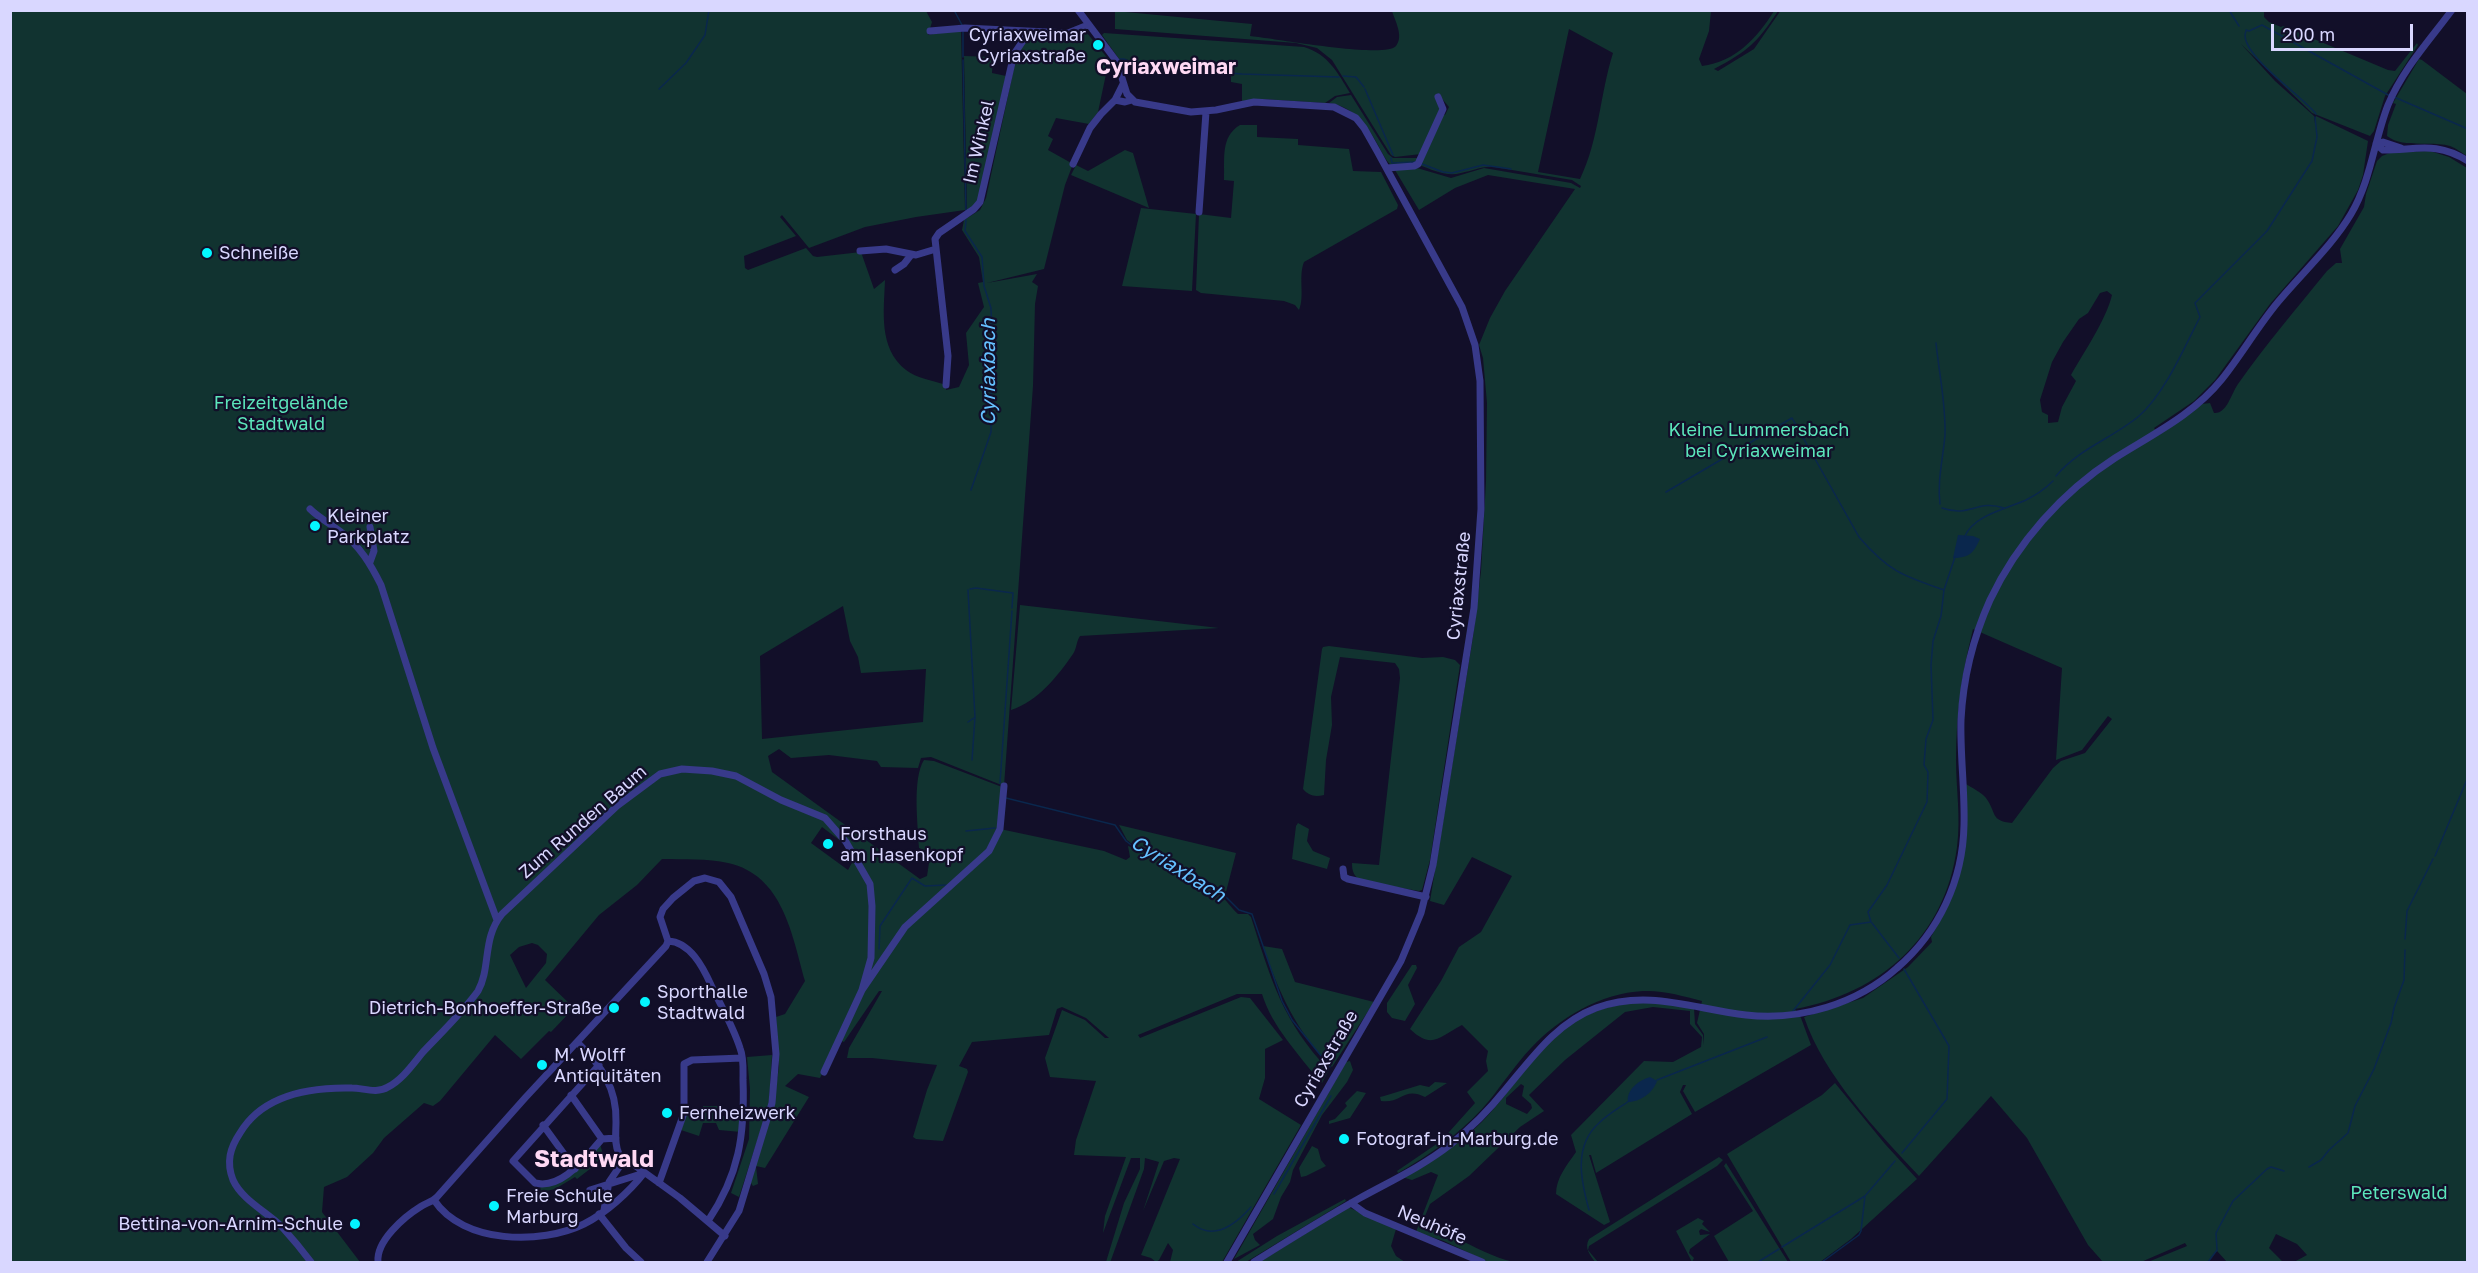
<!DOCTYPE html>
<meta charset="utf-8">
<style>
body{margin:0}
#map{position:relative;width:2478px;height:1273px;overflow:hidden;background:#120f29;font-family:"Golos Text",sans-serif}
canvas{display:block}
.frame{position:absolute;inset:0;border:12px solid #d9d7ff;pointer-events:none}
.scale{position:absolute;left:2271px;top:24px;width:142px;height:27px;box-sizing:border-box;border:3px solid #d9d7ff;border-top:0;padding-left:8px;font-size:18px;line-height:21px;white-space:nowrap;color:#d9d7ff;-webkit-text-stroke:4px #120f29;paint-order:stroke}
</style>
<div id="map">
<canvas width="2478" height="1273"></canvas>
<div class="frame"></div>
<div class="scale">200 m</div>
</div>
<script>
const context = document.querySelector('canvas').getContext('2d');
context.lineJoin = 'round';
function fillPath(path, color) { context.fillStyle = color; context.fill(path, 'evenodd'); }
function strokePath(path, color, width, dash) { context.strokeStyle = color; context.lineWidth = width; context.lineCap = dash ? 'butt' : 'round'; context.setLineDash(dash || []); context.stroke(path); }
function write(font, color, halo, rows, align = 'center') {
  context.font = font + ' "Golos Text",sans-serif'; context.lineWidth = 4.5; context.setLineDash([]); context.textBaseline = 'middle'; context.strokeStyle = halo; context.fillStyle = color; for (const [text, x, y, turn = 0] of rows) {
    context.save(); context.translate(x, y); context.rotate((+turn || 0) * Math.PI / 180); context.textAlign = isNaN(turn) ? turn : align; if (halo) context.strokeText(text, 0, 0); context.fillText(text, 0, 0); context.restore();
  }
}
fillPath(new Path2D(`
 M1781,10L2264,11V17L2269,22L2281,27L2283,26L2388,70L2395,71L2417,43L2418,45L2385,96L2374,131L2370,136L2312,113L2241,44L2275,81L2314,116L2315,123L2316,116L2368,141L2363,175L2358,190L2338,226L2270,304L2215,380L2194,401L2154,428L2159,435L2202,404L2210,403L2214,413C2227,414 2231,394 2238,384C2266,344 2297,308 2327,271L2336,263H2342L2340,249L2364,207L2366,194L2377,161L2382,156L2392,152L2430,151L2449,157L2467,168V1262H2294L2307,1255L2297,1244L2276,1234L2269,1248L2283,1262H2227L2217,1251L2207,1262H2148L2187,1246L2185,1243L2141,1262H2103L2088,1245L2027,1138L1991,1096L1919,1176C1877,1131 1824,1076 1804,1017L1863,998L1908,967L1932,942L1931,937C1964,881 1968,847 1966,784C1972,788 1981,792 1986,798C1997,813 1990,821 2012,823L2053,768L2061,761L2085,753L2112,719L2108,716L2082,750L2056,760L2062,668L1973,629C1962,672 1956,715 1956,760C1956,789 1961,817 1957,847C1945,937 1881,993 1795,1009L1801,1018L1811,1045L1695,1112L1683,1091L1686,1085H1683L1680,1092L1692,1114L1596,1173L1591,1155H1589L1610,1222L1604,1225L1556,1194C1556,1178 1567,1165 1576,1152L1571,1135L1644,1061L1673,1062L1701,1047L1702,1037L1690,1024V1011L1653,1007L1625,1012L1565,1060L1529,1095L1544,1111L1520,1127L1469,1176L1430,1204L1423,1221C1430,1232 1445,1232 1456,1238C1475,1247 1492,1257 1514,1262H1488L1444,1241L1416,1232L1438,1175L1431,1172L1412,1180L1402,1177C1434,1160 1467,1140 1491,1112C1510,1090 1526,1066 1546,1045C1588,1002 1638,996 1694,1008L1695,1024L1703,1035L1704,1045V1034L1697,1023L1702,1001C1683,996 1663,990 1643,991C1601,993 1559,1018 1531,1048C1513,1067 1499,1090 1482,1109C1457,1136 1429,1155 1398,1173L1397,1171L1441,1141L1475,1103L1467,1092L1488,1071L1486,1061L1488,1051L1462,1025C1439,1037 1432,1050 1410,1029L1441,981L1459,947L1481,932L1512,876L1472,857L1444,905L1430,901L1473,637L1481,571L1486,481L1487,403L1483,358L1479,345L1490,318L1505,291L1575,189L1488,175L1455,188L1419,210L1395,170L1417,168L1451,178L1484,168L1571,183L1580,188L1581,186L1572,180L1494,167C1481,166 1473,171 1461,173C1446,177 1433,170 1419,165L1442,114L1445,115L1449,107L1438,94L1436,96L1441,106L1421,154L1395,157L1391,155L1332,60L1317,48L1296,43L1115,29V11L1252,24L1250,36C1272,38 1385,59 1396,46C1404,36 1395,21 1392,11H1711L1709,31L1699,59L1702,66C1735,62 1757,38 1774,11H1778C1757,43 1748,51 1714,69L1718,71L1754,49ZM1569,29L1613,53C1600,94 1599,140 1580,179L1538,172ZM2107,291L2112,295C2106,320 2084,352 2071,375L2076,381L2062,407L2058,422L2048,423V415L2042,412L2040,400L2052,362L2063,342L2079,319L2088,313L2100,293ZM1521,1084L1524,1086L1522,1096L1531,1104L1532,1108L1527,1114L1506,1104V1098Z
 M10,11H926L932,22L928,35L961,29L965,210L916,217L865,227L809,248L782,215L780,217L796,236L744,256L745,268L748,270L806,248L813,256L817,257L861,252L874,289L885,280C884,311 878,348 906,370C916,378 934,381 946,385V390L959,387L969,365L966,333L984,307L978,283L983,282L979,257L962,230L964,220L980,210L986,198L1017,54L1032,35L1067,37L1087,33L1109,60L1098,112L1089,124L1056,118L1048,136L1053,139L1048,150L1073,164L1065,185L1044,269L987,283L1037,274L1032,282L1038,286L1035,304L1033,386L1004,786L931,757L921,758L918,768L881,767L877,761L829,755L791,758L779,749L768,756L772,772L920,879L927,876L929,863L925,851L919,848C918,825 912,779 924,760L934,761L1002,787L1000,829L1104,851L1126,860L1130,857L1128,846C1160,856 1192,872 1219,894C1226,899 1231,908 1238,914H1248L1251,917C1270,977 1283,1023 1329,1070L1322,1083L1319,1081C1299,1054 1272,1027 1262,994H1237L1138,1035L1140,1038L1241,997L1250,998L1283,1040L1265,1049V1078L1259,1099L1301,1125L1222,1262H1170L1173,1250L1168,1243L1159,1260L1156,1262L1151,1258L1141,1255L1180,1159L1174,1158L1164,1161L1143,1211L1159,1162L1145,1158L1144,1169L1111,1260L1110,1262H1106L1124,1203L1140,1169V1158H1131L1103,1233L1105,1216L1126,1157L1074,1155L1076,1140L1096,1081L1050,1077L1045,1058L1062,1010L1085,1020L1105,1038H1109L1086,1018L1062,1007L1057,1009L1049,1035L972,1042L959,1066L967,1069L968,1072L943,1141L916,1139L913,1137L927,1090L937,1065L872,1058H847L849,1048L882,991H879L844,1042L839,1040L820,1078L798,1074L785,1086L809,1097L765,1168L756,1166L758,1184L753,1186L749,1180L774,1101L779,1067L776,1017L785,1014L805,981C792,935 783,875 728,863C708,858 683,860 662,859L637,885L599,915L545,980L574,1008L551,1032L549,1031L521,1059L495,1035L440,1101L433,1106L424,1103L384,1138L373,1153L347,1177L324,1187L322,1212L360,1262H11ZM843,606L850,641L858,657L861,673L926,669L923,722L762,739L760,656ZM822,827L842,842L854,859L848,870L811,843ZM532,943L538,945L547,954L546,963L526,988L510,955L519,947Z
 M1104,33L1304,47C1328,54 1338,73 1350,93L1335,96L1325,103L1262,99L1242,101V84L1231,82V72L1138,66L1122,63L1102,35Z
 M964,56L993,57L992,73L1006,76L979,198L976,204L967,211Z
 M2419,59L2422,60L2467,94V156C2462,153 2456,148 2450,146C2431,140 2403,149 2387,136L2388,125L2396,104L2393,103Z
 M1351,95L1388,154L1393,158H1418L1417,163L1391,165C1385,160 1382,152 1378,145C1366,124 1354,107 1329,103L1337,97Z
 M1240,125H1257V137L1298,139V145L1349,149L1353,171L1381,172L1398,205L1397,209L1304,262C1298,277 1305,296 1299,310L1295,305L1284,301L1201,293L1196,290L1199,214L1231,218L1234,181L1224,180C1225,159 1220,137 1240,125Z
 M1125,150L1133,153L1149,208L1071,175L1076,165L1088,171Z
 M1141,208L1196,214L1192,291L1122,286Z
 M1020,605L1219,628L1080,636C1076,642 1077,648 1073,654C1057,677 1038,701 1011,710Z
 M1329,646L1422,658L1443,657L1455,660L1460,665L1430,860L1422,890L1419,891L1361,881C1354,876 1352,872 1352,863L1379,865L1400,678L1399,669L1395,663L1340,657L1331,697L1332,725L1326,760L1324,795C1315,797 1309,796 1303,789L1322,649L1323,647Z
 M1298,823L1309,829L1307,841L1313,851L1330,858L1327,869L1292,859L1296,826Z
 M1119,825L1236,853L1226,892L1165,856L1135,846L1127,840Z
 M1263,946L1282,949L1295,982L1374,1002L1332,1067C1297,1033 1278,991 1263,946Z
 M1412,965H1416L1417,968L1408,985L1415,1004L1405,1021L1392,1018L1387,1012V1003Z
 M772,1055L769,1104L739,1197L731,1193L749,1139L750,1089L747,1057Z
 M1350,1061L1353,1070L1347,1082L1322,1115L1293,1170L1290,1182L1281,1197L1273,1219L1253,1234L1255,1240L1260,1245L1234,1259L1346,1062Z
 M1435,1082L1447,1083L1425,1097C1404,1086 1401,1104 1381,1101L1380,1097L1384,1096L1420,1085L1429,1087Z
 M1835,1083L1885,1144L1917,1179L1851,1239L1820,1262H1791L1727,1154L1822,1095Z
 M1357,1091L1366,1093L1350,1118L1329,1124V1121L1335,1119L1347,1106L1345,1103Z
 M703,1106H719V1111L723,1116L740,1115L741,1132L719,1130L716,1123H703L699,1136L681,1130L688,1111L703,1113Z
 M600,1144L604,1158L577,1179L575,1177L555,1189L541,1192L540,1186L552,1183Z
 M1312,1146L1318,1149L1321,1160L1326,1166L1306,1176L1301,1177L1299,1168Z
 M1719,1157L1723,1160L1717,1166L1589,1246L1588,1250L1598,1262H1595C1590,1255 1584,1248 1589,1239Z
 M1726,1163L1788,1262H1729L1714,1236L1753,1211L1724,1166Z
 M1345,1199L1346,1201L1338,1206L1246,1262H1236L1277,1236Z
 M1348,1207L1396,1229L1391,1246L1396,1256L1405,1262H1260Z
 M1698,1218L1704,1221L1702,1224L1710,1232L1701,1229L1699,1231L1700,1235L1710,1234L1690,1249L1689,1253L1694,1258L1692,1262L1676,1231Z`), '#113330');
fillPath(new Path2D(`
 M1958,535L1973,536L1980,539C1974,552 1970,558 1953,558Z
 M1650,1077L1657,1081C1653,1093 1640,1102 1628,1102C1626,1090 1639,1080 1650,1077Z`), '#0a274d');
strokePath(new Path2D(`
 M954,10L962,25
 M2229,10L2239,26
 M2246,30L2249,31L2262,25L2390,96
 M2246,31C2236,52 2304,97 2316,114
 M963,57V31
 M1120,59H1124L1141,67L1242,74L1339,77
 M963,60L966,211
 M1343,76L1356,77L1364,87
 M659,89L686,63L705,35L709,10
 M1365,89L1393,155
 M2394,97L2468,129
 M1391,158L1392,163L1416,162
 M1422,164L1443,172L1452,173L1483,165L1511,169
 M966,220L965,231L982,257L984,286L991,308L992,335L991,432L971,490
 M1936,343C1939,373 1946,404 1945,435C1943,459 1937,481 1940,504
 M2056,476C2078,449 2113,438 2139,416C2165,393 2184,348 2200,317L2195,303L2267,231L2312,161L2317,137L2315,117
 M1666,492L1792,418L1859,537C1888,571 1903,576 1944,590
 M1942,508C1971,518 1976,499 2004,508
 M1965,536C1974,515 2006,509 2026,500C2036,495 2045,489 2053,481
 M970,589L976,588L1013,593L1012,608
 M968,590L975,717L972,760
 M968,722L974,718
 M1000,783L1012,611
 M1006,798L1115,825L1126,841L1134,847L1153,851L1176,864L1222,893L1239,910L1252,914L1282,1001L1292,1020L1330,1067
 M966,831L995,828
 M2435,856L2468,777
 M1872,923L1899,958
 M2405,939L2407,911L2433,859
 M879,949L880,926L912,878L925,886L946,885
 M1793,1011L1830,965L1850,925L1871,922L1868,912L1887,885L1927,802L1928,772L1924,765L1926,739L1933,720L1931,665L1933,641L1941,616L1944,590L1955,557
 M1657,1080L1767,1037
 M1902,1153L1947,1099L1949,1046L1904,969
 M2309,1167L2321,1160L2329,1150L2348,1133L2355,1106L2374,1069L2391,1023L2394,1008L2404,980L2405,950
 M1274,1194L1331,1096
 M1589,1210C1581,1181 1573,1146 1599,1123C1608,1114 1619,1108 1629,1101
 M1193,1224C1214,1241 1236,1224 1251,1207
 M1782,1247L1865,1196L1895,1161
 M1758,1262L1779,1249
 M1822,1262L1859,1235L1861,1231L1865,1196
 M2208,1262L2217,1250L2216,1233L2233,1201L2267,1169L2271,1167L2284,1171`), '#0a274d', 1.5);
strokePath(new Path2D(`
 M1078,10L1117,62L1127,94L1135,102L1191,112L1216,110L1254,102L1334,107L1356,118L1364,128L1377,151L1462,307L1475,345L1480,381L1481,509L1474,608L1433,865L1421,913L1401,961L1227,1262
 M930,31L965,28L1068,33L1088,25
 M1115,100L1125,102L1132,100
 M2376,144L2383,150C2417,150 2436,141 2468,161
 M2376,144L2383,142L2401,148
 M1073,164L1090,128L1101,114L1115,100L1123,84
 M1387,168L1414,166L1418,164L1443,109L1438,97
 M1199,212L1206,112
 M860,251L886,249L916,255L936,249
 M895,270L904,264L911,255
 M946,385L948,356L935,239L939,233L974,209L980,202L1014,54L1029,32
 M310,509C319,518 331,524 341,532C360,546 371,565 381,585L433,748L497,920
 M370,562L374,551L370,527
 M1343,869L1344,877L1348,879L1426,897
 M668,941L660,917L663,909L673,898L694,881L705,878L719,882L731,897L764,974L771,997L776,1054L772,1103L739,1211L707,1262
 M668,941C690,942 703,967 711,985C721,1006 733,1026 740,1048C744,1058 743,1070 743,1080C745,1135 739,1175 708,1221
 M578,1043C601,1065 617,1088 616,1122C616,1133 614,1144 619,1154L680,1198L725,1236
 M599,1065L513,1161L535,1183C563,1190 586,1156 602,1139L616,1138
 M824,1072L862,990L905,927L989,851L1000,829L1004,786
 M571,1095L602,1139
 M543,1125L575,1169
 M659,1183L684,1113V1064L692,1060L742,1058
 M590,1190L644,1173
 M434,1200C463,1244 541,1245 584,1224C606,1213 629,1192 644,1173
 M1351,1203L1365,1213L1482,1262
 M604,1210L609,1182L624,1160
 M599,1214L626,1248L641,1262
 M311,1262C302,1250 292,1238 282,1227C267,1212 242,1200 233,1180C226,1162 230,1148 240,1133C263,1094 310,1087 352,1088C363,1088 377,1094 388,1087C402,1080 413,1064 423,1052C442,1032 462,1013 478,991C491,968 482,938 502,914L617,806L660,774L682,769L712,771L736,776L781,800L825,818L846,842L870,884L872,906L871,958L862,990
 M378,1262C376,1241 404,1217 420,1207C426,1203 432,1202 437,1197L525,1098L666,946L668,941
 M1254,1262C1289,1240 1324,1218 1360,1198C1391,1181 1423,1166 1451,1144C1471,1128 1489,1110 1505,1090C1532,1058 1556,1023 1596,1008C1648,989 1694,1009 1746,1015C1800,1021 1857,1004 1897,968C1939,932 1963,880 1964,825C1965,790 1960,755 1961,720C1963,679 1973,638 1990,600C2017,543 2062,492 2115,458C2153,434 2193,415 2222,379C2242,354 2258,326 2278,302C2302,273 2332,246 2351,214C2371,180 2374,141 2388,105C2403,69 2429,41 2452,10`), '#383a8a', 7);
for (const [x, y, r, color] of [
 [1098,45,6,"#03f5ff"],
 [207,253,6,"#03f5ff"],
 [315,526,6,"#03f5ff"],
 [828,844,6,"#03f5ff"],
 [645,1002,6,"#03f5ff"],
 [614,1008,6,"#03f5ff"],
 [542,1065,6,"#03f5ff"],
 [667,1113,6,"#03f5ff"],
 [1344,1139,6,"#03f5ff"],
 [494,1206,6,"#03f5ff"],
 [355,1224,6,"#03f5ff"]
]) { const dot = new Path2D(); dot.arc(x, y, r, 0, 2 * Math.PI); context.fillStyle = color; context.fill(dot); strokePath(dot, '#120f29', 2); }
write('18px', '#d9d7ff', '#120f29', [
 ["Cyriaxweimar",1086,35,"right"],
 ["Cyriaxstraße",1086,56,"right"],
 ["Schneiße",219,253],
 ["Kleiner",327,516],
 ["Parkplatz",327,537],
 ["Forsthaus",840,834],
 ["am Hasenkopf",840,855],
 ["Sporthalle",657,992],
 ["Stadtwald",657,1013],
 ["Dietrich-Bonhoeffer-Straße",602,1008,"right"],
 ["M. Wolff",554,1055],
 ["Antiquitäten",554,1076],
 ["Fernheizwerk",679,1113],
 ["Fotograf-in-Marburg.de",1356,1139],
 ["Freie Schule",506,1196],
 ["Marburg",506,1217],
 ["Bettina-von-Arnim-Schule",343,1224,"right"]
], 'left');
write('18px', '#d9d7ff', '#120f29', [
 ["Im Winkel",979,142,-77],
 ["Cyriaxstraße",1459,586,-84],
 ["Zum Runden Baum",583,822,-41],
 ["Cyriaxstraße",1326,1059,-60],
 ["Neuhöfe",1432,1225,23]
]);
write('18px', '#5ce6bb', '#120f29', [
 ["Freizeitgelände",281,403],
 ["Stadtwald",281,424],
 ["Kleine Lummersbach",1759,430],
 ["bei Cyriaxweimar",1759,451],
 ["Peterswald",2399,1193]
]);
write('italic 20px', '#65c1ff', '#120f29', [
 ["Cyriaxbach",989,372,-90],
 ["Cyriaxbach",1178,869,32]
]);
write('bold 21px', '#ffd9f4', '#120f29', [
 ["Cyriaxweimar",1166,67]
]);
write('bold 24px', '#ffd9f4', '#120f29', [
 ["Stadtwald",594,1159]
]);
</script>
